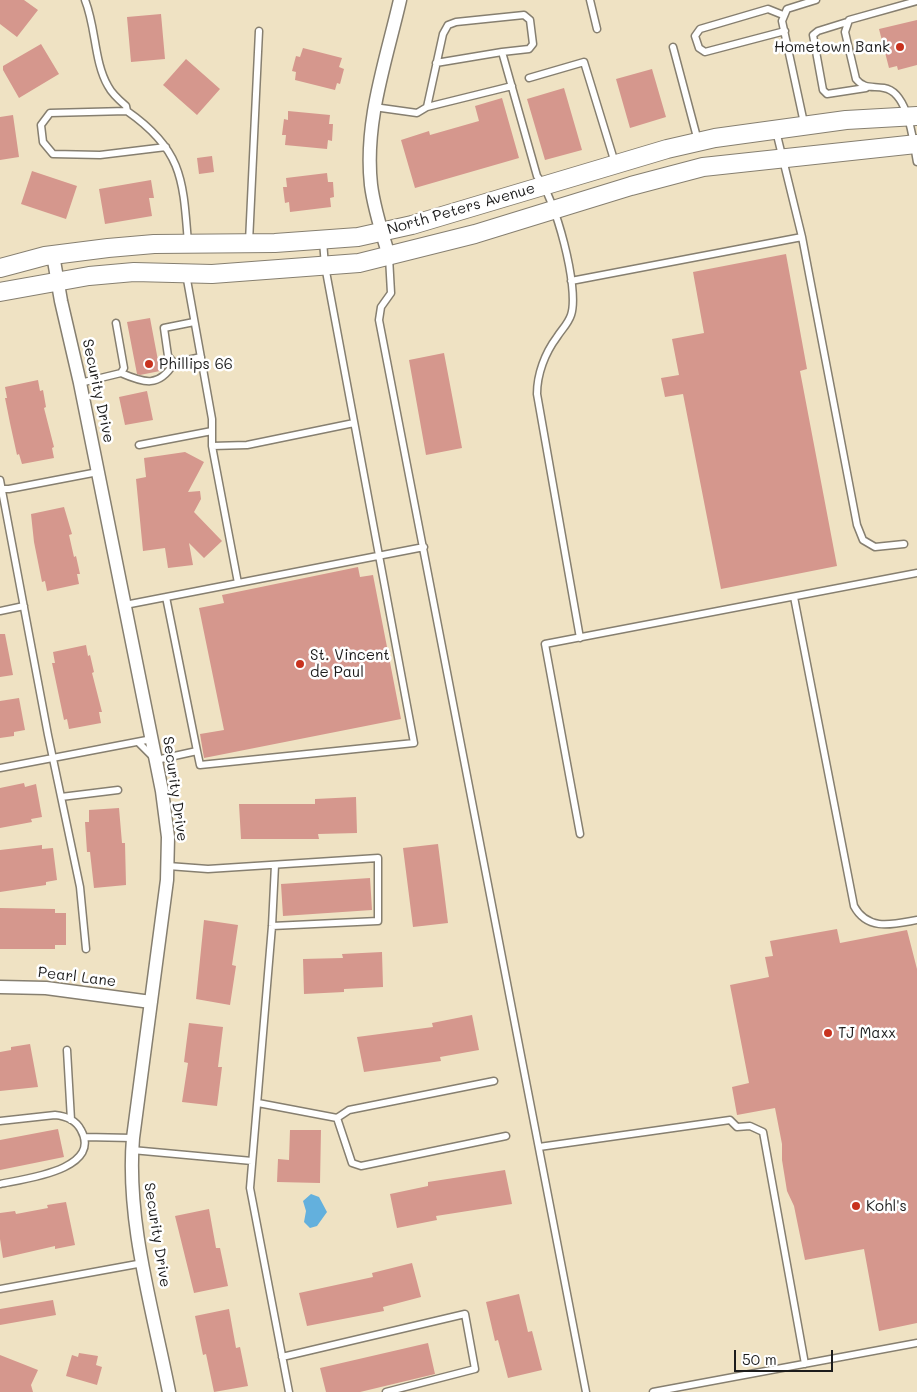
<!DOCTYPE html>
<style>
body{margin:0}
#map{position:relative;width:917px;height:1392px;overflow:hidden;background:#efe2c3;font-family:Mali,sans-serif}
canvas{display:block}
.scale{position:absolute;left:734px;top:1350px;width:99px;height:22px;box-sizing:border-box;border:2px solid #1c1c1c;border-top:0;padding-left:6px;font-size:15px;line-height:18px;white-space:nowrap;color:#1c1c1c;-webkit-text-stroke:4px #fff;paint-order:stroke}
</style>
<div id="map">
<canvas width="917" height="1392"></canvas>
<div class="scale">50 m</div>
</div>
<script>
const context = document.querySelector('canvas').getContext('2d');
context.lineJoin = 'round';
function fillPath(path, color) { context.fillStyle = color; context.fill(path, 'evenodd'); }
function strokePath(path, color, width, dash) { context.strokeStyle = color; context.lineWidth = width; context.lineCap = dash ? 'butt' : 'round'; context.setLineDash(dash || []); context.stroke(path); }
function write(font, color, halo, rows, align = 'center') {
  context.font = font + ' Mali,sans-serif'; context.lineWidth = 5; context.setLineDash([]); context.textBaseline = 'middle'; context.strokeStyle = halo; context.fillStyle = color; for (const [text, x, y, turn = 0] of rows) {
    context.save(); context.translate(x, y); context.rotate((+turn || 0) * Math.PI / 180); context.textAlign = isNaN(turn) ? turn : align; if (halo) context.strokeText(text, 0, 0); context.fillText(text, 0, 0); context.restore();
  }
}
fillPath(new Path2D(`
 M311,1194L319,1197L327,1212L317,1226L310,1228L304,1222L306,1211L303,1201Z`), '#63b0dd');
fillPath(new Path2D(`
 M0,0H24L38,10L17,37L0,24Z
 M161,14L165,59L131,62L127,17Z
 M917,20V65L898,70L897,66L889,68L879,29Z
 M41,44L59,74L19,98L3,70V66Z
 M303,48L342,58L339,67L344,69L340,84L337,83L335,90L295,80L296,72L292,71L296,56L300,57Z
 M186,59L220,89L197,115L163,85Z
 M652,69L666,117L630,128L616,79Z
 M564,88L582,150L545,160L527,99Z
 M502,98L519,158L415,188L401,140L429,131L430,135L479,121L475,106Z
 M288,111L330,115L329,124H333L332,141L328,140L327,149L285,145L286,135H282L284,119L288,120Z
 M13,115L19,157L0,160V117Z
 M212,156L214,172L199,174L197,158Z
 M32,171L77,186L66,219L21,204Z
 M327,173L328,182H333L334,197L330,198L331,207L290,212L289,202L285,203L283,187H287L286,178Z
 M151,180L154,198H149L152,216L105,224L99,189Z
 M786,254L807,369L800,371L837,566L721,589L683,394L665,397L661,378L679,375L672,339L704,333L693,272Z
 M150,318L160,371L140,375L137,374L127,322Z
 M444,353L462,448L426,455L409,360Z
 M38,380L40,391L43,390L46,407L44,408L54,447L52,448L54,458L22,464L19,454L17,455L10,423L5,398H7L5,387Z
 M147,391L153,420L125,425L119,397Z
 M185,452L204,462L188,492L200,491L201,499L194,512L222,541L204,558L189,543L193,565L168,568L165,548L143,551L136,479L146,477L144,458Z
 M64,507L72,534L69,535L74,557L76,556L80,574H77L79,584L47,591L45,581L42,582L34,542L31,514Z
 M358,567L360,577L373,575L401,719L204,758L200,734L224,730L199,608L224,603L222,595Z
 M0,634H5L13,675L0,677Z
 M86,645L88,656L90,655L94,672L92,673L102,712H99L101,723L69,729L67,719L64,720L52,663H55L53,652Z
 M19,698L25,730L14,732V736L0,738V701Z
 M24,783L25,787L36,784L42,817L31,819L32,822L0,828V788Z
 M356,797L357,833L318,834L319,839H241L239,804H315V799Z
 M119,808L122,843H125L126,885L94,888L90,852H87L85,822H89V810Z
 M438,844L448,923L413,927L403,848Z
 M42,845V849L53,848L57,880L46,882V885L0,892V850Z
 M370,878L372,910L283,916L281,884Z
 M0,908L55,909V913H66V945H55V949H0Z
 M204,920L238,925L232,965L236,966L230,1005L196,999Z
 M837,929L840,943L907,930L917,969V1323L879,1331L864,1249L805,1260L794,1206L787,1191L782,1160V1144L775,1108L737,1115L732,1087L749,1083L730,985L769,977L765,957L773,956L770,941Z
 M382,952L383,987L344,989V992L304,994L303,959L343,958L342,954Z
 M472,1015L479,1050L440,1057L441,1061L364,1072L357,1037L433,1027L432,1023Z
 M189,1023L223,1027L218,1067H222L217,1106L182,1102L188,1063L184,1062Z
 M30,1044L38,1087L0,1091V1052L11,1050V1047Z
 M58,1129L64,1157L0,1170V1140Z
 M290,1130H321L320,1183L277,1182L278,1159L289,1160Z
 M505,1170L512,1204L436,1216L437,1220L397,1228L390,1194L428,1186V1182Z
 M66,1202L75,1245L55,1249V1246L3,1258L0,1239V1213L15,1211L16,1214L48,1208L47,1205Z
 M209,1209L216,1248H220L228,1286L194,1293L175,1216Z
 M412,1263L421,1297L383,1307L384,1311L307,1326L299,1293L373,1277L372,1273Z
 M519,1294L528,1332L532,1331L542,1370L508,1378L498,1340L495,1341L486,1302Z
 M53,1300L56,1315L0,1325V1309Z
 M229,1309L236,1348L240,1347L248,1386L214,1392L206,1354L203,1355L195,1316Z
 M428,1343L435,1374L360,1392H326L320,1368Z
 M79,1353L98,1356L96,1365L102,1367L97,1385L66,1376L72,1355L78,1357Z
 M0,1355L38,1370L31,1385L33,1392H0Z`), '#d5978d');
const service = new Path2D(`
 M85,0C96,27 94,62 108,86C112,94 119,100 126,106L127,111L50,113L41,125L43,142L53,154L100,155L166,147
 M590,0L597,29
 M917,1L849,20L845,32L856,79C864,89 872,86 884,88C909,92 913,142 917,162
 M783,15L768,9L700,29L695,36L699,48L705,52L785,31
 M847,22L818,31L813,35L823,90L827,94L866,88
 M673,47L698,141
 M436,63L502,52
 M529,78L584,62L615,163
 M374,107L417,113L427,107L443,34L448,25L456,22L524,15L530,20L533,44L529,49L502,52L537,176C555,196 580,289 571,315C568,324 562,329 557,337C545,353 537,374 537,394L580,638
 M427,107L512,86
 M127,111C183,150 183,180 188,243
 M804,123L782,21L787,9L816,0
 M776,131L802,237L857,525L863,540L875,547L904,544
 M249,242L259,31
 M389,257L391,293L381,307L379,320L586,1392
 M186,274L212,419V446L238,583
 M571,281L802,237
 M174,363L168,356L164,328L194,322
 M121,373C144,383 159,388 174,363L201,357
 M80,383L121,373L124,368L116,323
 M139,445L212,431
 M212,446L247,445L354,423
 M0,480L48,735L80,887L86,949
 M0,489H9L98,472
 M166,597L197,751
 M794,597L854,906C868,932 894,924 917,920
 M125,605L424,547
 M0,611L24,606
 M138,742L156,760L197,751L200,765L414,743L325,266L323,241
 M0,768L152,739
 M61,797L118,790
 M580,834L545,644L917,573
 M275,865L272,926L250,1188L289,1392
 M168,866L208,869L378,858V921L272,926
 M67,1050L71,1120
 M494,1081L349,1110L337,1118L352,1163L361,1166L506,1136
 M258,1103L337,1118
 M0,1121L55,1115C65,1116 76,1120 81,1130C103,1170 23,1179 0,1184
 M84,1137L133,1138
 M539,1147L730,1120L737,1127L750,1126L763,1132L805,1364
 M132,1150L252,1161
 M0,1289L143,1263
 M282,1357L465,1314L475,1369L386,1392
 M653,1392L917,1343`);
const minor = new Path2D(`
 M53,255L61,301L80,383L162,791L168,837L167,880L133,1138C126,1222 153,1310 169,1392
 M389,256C382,233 374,209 371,185C364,122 386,61 400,0
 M0,987L46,988L151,1002`);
const secondary = new Path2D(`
 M0,268L45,256L108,248L154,244L275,243L358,237L412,225L667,149L715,138L846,120L917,116
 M0,292L89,276L134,272L212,274L359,263L475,234L631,186L703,167L917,144`);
strokePath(service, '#867f70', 9);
strokePath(minor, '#867f70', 15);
strokePath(secondary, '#867f70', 20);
strokePath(service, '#fff', 6);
strokePath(minor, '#fff', 12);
strokePath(secondary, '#fff', 18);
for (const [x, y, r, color] of [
 [900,47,5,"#c8321e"],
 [149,364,5,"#c8321e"],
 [300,664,5,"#c8321e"],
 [828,1033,5,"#c8321e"],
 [856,1206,5,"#c8321e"]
]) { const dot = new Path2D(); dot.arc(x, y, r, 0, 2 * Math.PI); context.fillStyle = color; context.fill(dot); strokePath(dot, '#fff', 2); }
write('15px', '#1c1c1c', '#fff', [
 ["Hometown Bank",890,47,"right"],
 ["Phillips 66",159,364],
 ["St. Vincent",310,655],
 ["de Paul",310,672],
 ["TJ Maxx",838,1033],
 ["Kohl's",866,1206]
], 'left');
write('15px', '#1c1c1c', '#fff', [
 ["North Peters Avenue",461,209,-16],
 ["Security Drive",98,391,78],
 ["Security Drive",175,789,82],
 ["Pearl Lane",77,977,7],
 ["Security Drive",157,1235,81]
]);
</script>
